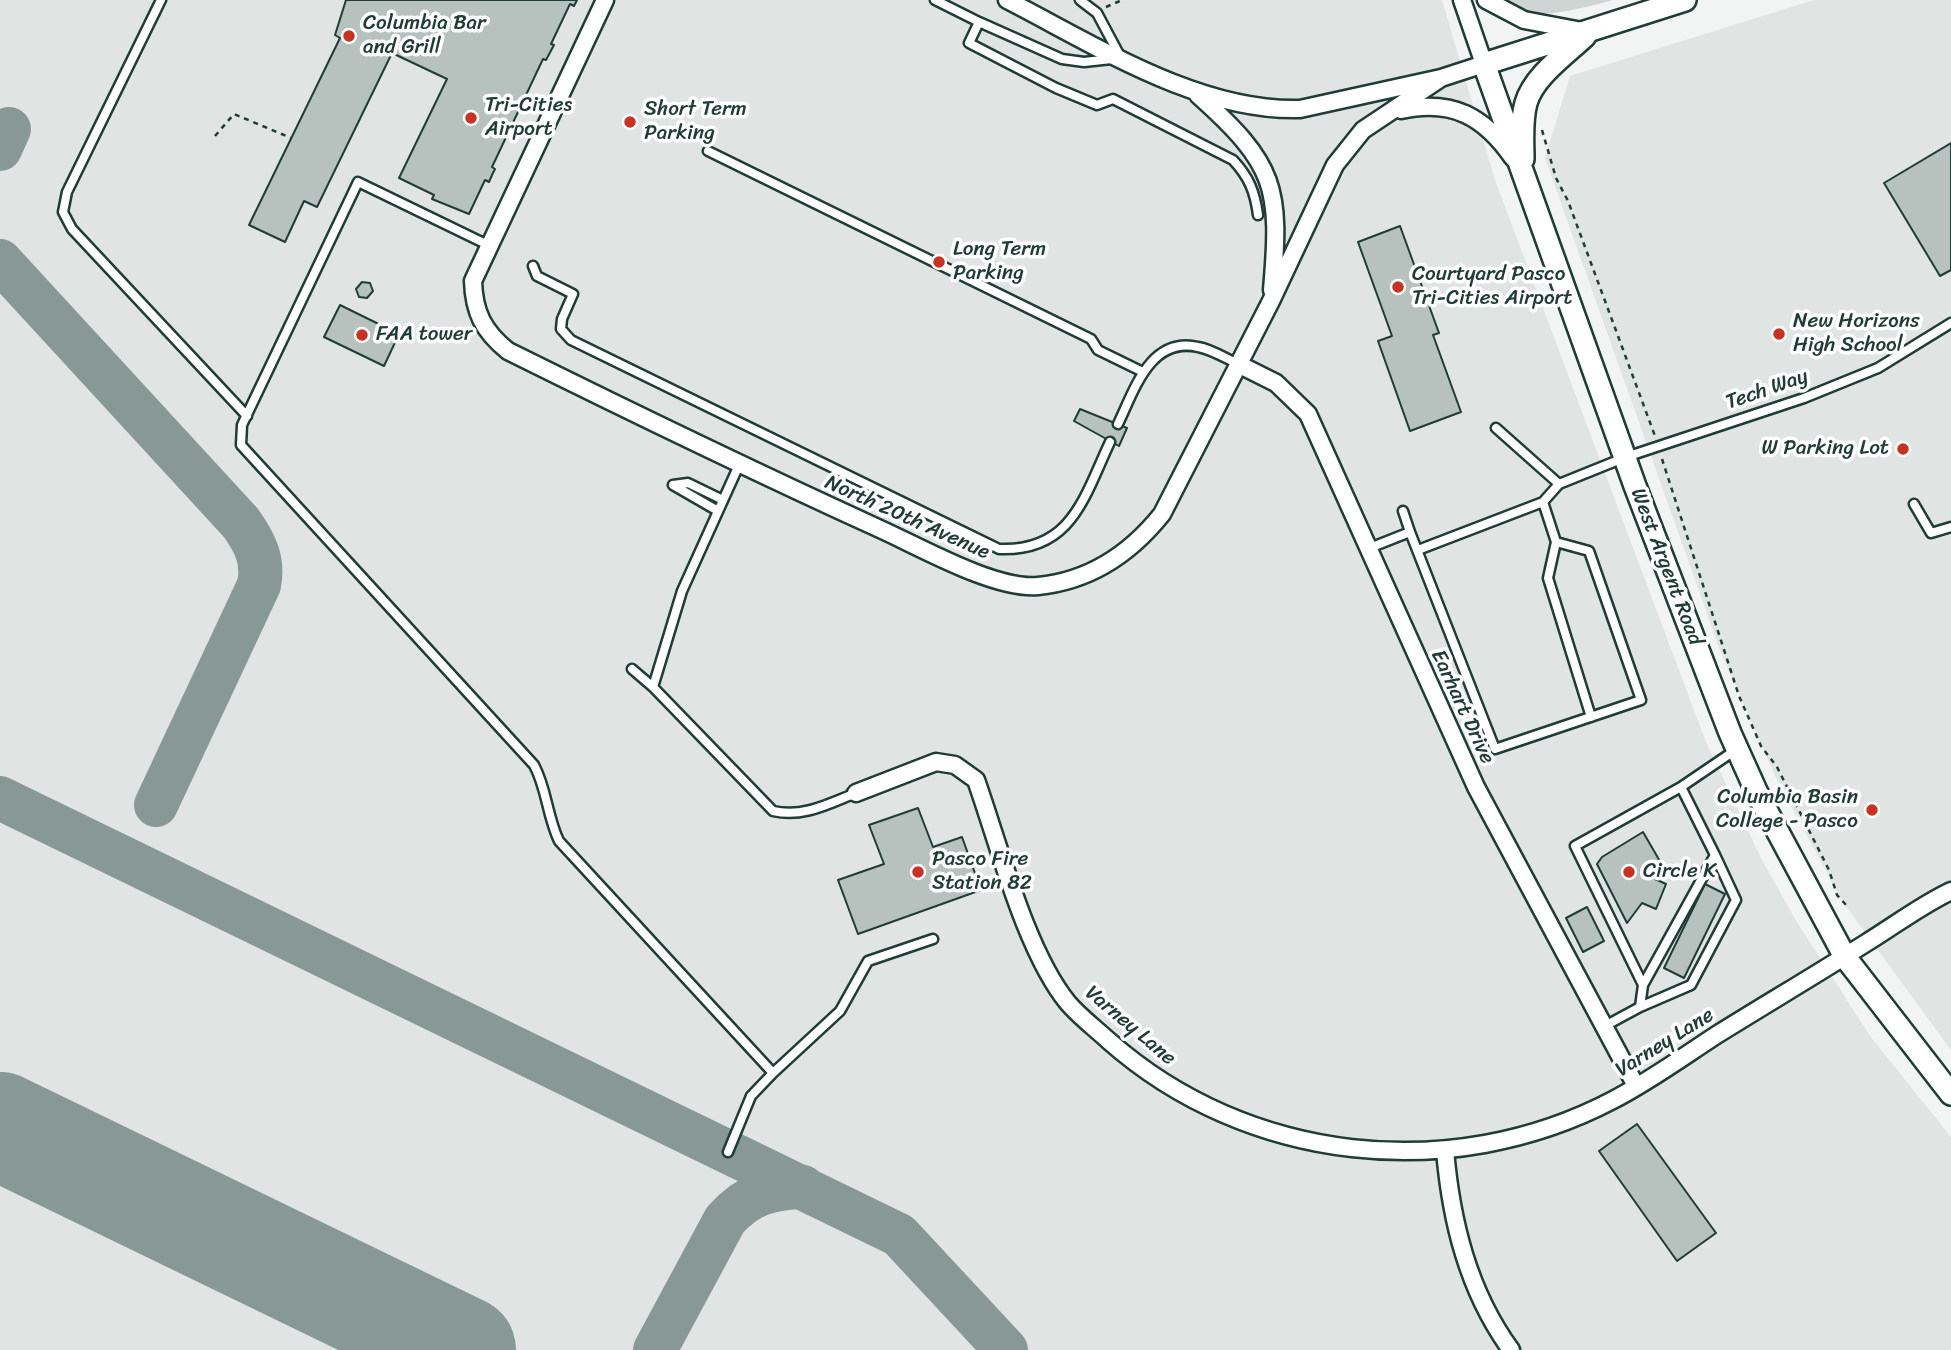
<!DOCTYPE html>
<style>
body{margin:0}
canvas{display:block;background:#f2f3f3}
</style>
<canvas width="1951" height="1350"></canvas>
<script>
const context = document.querySelector('canvas').getContext('2d');
context.lineJoin = 'round';
function fillPath(path, color) { context.fillStyle = color; context.fill(path, 'evenodd'); }
function strokePath(path, color, width, dash) { context.strokeStyle = color; context.lineWidth = width; context.lineCap = dash ? 'butt' : 'round'; context.setLineDash(dash || []); context.stroke(path); }
function write(font, color, halo, rows, align = 'center') {
  context.font = font + ' Sriracha,sans-serif'; context.lineWidth = 7; context.setLineDash([]); context.textBaseline = 'middle'; context.strokeStyle = halo; context.fillStyle = color; for (const [text, x, y, turn = 0] of rows) {
    context.save(); context.translate(x, y); context.rotate((+turn || 0) * Math.PI / 180); context.textAlign = isNaN(turn) ? turn : align; if (halo) context.strokeText(text, 0, 0); context.fillText(text, 0, 0); context.restore();
  }
}
fillPath(new Path2D(`
 M0,0H1442L1496,183L1706,742L1761,858L1795,919L1870,1036L1951,1137V1350H0Z
 M1814,0H1951V1050L1842,901L1777,780L1720,650L1545,158L1570,76Z`), '#e0e4e3');
fillPath(new Path2D(`
 M1500,0H1613C1580,8 1530,26 1500,0Z`), '#ced5d3');
strokePath(new Path2D(`
 M0,149L9,129
 M0,261L241,523C255,543 264,560 259,585L156,805
 M0,798L899,1235L1006,1350
 M655,1350L725,1220C748,1194 770,1188 803,1187`), '#889894', 44);
strokePath(new Path2D(`
 M0,1126L462,1350`), '#889894', 108);
const building = new Path2D(`
 M577,0L574,6L570,4L551,44L554,45L546,60L543,59L492,167L495,169L492,175L489,182L485,180L469,214L432,199L434,195L399,178L447,79L392,53L317,207L304,201L285,242L249,225L340,38L335,35L346,0Z
 M1951,143V270L1940,276L1884,183Z
 M1400,226L1439,333L1433,335L1461,412L1410,431L1378,341L1392,336L1358,242Z
 M362,282L370,283L373,291L367,298L359,297L356,289Z
 M340,305L399,334L384,366L324,337Z
 M1080,409L1127,428L1119,446L1074,421Z
 M918,808L933,847L962,837L981,890L858,934L838,880L884,864L869,825Z
 M1643,832L1661,863L1655,879L1666,884L1656,909L1642,903L1627,923L1597,864L1602,857Z
 M1705,884L1725,894L1684,978L1664,968Z
 M1587,907L1604,941L1583,952L1566,918Z
 M1637,1124L1716,1233L1677,1261L1599,1151Z`);
fillPath(building, '#b7c1bd');
strokePath(building, '#1f3d34', 2);
const service = new Path2D(`
 M161,0L67,192L63,212L72,229L247,416
 M935,0L979,22L969,43L1056,88L1097,105L1113,99L1233,160C1249,177 1255,192 1258,215
 M979,22L1062,59L1084,62L1121,58L1097,13L1080,0
 M708,151L1091,339L1098,350L1143,372
 M488,245L358,182L242,425L241,445L534,765C547,789 547,816 559,841L773,1073L840,1011L868,961L933,939
 M533,266L537,276L573,294L562,319L561,329L571,340L999,549C1072,552 1084,497 1110,442
 M1118,424C1134,391 1150,336 1198,347C1211,349 1225,358 1238,364
 M1496,428L1559,484
 M673,485L688,483L723,500
 M673,485L718,511
 M1543,502L1559,484L1626,457L1804,398L1878,368L1951,323
 M1914,504L1931,533L1951,527
 M1410,532L1495,749L1641,700L1589,551L1556,542L1543,502L1418,550
 M1556,542L1548,578L1591,717
 M1367,549L1410,532L1403,511
 M632,669L653,687L773,811C803,818 828,804 856,793
 M653,687L682,591L739,465
 M1643,985L1575,846L1681,787
 M1640,1007L1691,985L1736,900L1715,855
 M1603,1027L1640,1007L1643,985L1715,855L1681,787L1737,749
 M728,1152L751,1096L773,1073`);
const minor = new Path2D(`
 M605,0L473,281C474,312 483,331 508,351C631,412 755,472 880,529C920,547 995,590 1038,586C1089,581 1130,554 1162,514L1271,301L1335,165L1363,130L1441,78
 M1007,0C1095,45 1198,112 1300,109L1441,78L1484,64L1462,0
 M1486,0L1524,20L1582,31
 M1198,95C1276,165 1281,187 1272,290
 M1401,110C1452,99 1484,116 1513,158
 M1238,364L1276,383L1308,414L1476,787L1636,1086
 M856,793L936,762L955,765L976,780C999,845 1026,952 1068,1003C1080,1017 1096,1029 1109,1041C1247,1163 1451,1185 1613,1100C1650,1081 1684,1056 1718,1034C1768,1003 1817,974 1866,943C1894,926 1921,905 1951,891
 M1445,1150C1451,1221 1468,1291 1511,1350`);
const secondary = new Path2D(`
 M1685,0L1484,64L1635,486L1730,733L1757,793L1845,957L1951,1094
 M1523,159C1523,141 1521,121 1526,103C1534,76 1565,55 1585,36`);
strokePath(service, '#1f3d34', 13);
strokePath(minor, '#1f3d34', 21);
strokePath(secondary, '#1f3d34', 26);
strokePath(new Path2D(`
 M1106,7L1122,0
 M1542,130L1556,178L1568,201L1655,436
 M215,136L234,114L291,138
 M1662,459L1739,696L1761,746L1777,767L1829,870L1837,895L1847,906`), '#1f3d34', 2.5, [5, 5]);
strokePath(service, '#fff', 8);
strokePath(minor, '#fff', 16);
strokePath(secondary, '#fff', 21);
for (const [x, y, r, color] of [
 [349,36,7,"#c8321e"],
 [471,118,7,"#c8321e"],
 [630,122,7,"#c8321e"],
 [939,262,7,"#c8321e"],
 [1398,287,7,"#c8321e"],
 [1779,334,7,"#c8321e"],
 [362,335,7,"#c8321e"],
 [1903,449,7,"#c8321e"],
 [1872,810,7,"#c8321e"],
 [918,872,7,"#c8321e"],
 [1629,872,7,"#c8321e"]
]) { const dot = new Path2D(); dot.arc(x, y, r, 0, 2 * Math.PI); context.fillStyle = color; context.fill(dot); strokePath(dot, '#fff', 2.5); }
write('21px', '#1f3d34', '#fff', [
 ["Columbia Bar",363,24],
 ["and Grill",363,48],
 ["Tri-Cities",485,106],
 ["Airport",485,130],
 ["Short Term",644,110],
 ["Parking",644,134],
 ["Long Term",953,250],
 ["Parking",953,274],
 ["Courtyard Pasco",1412,275],
 ["Tri-Cities Airport",1412,299],
 ["New Horizons",1793,322],
 ["High School",1793,346],
 ["FAA tower",376,335],
 ["W Parking Lot",1889,449,"right"],
 ["Columbia Basin",1858,798,"right"],
 ["College - Pasco",1858,822,"right"],
 ["Pasco Fire",932,860],
 ["Station 82",932,884],
 ["Circle K",1643,872]
], 'left');
write('21px', '#1f3d34', '#fff', [
 ["Tech Way",1767,390,-19],
 ["North 20th Avenue",907,518,24],
 ["West Argent Road",1666,567,69],
 ["Earhart Drive",1462,707,65],
 ["Varney Lane",1130,1026,40],
 ["Varney Lane",1665,1043,-32]
]);
</script>
